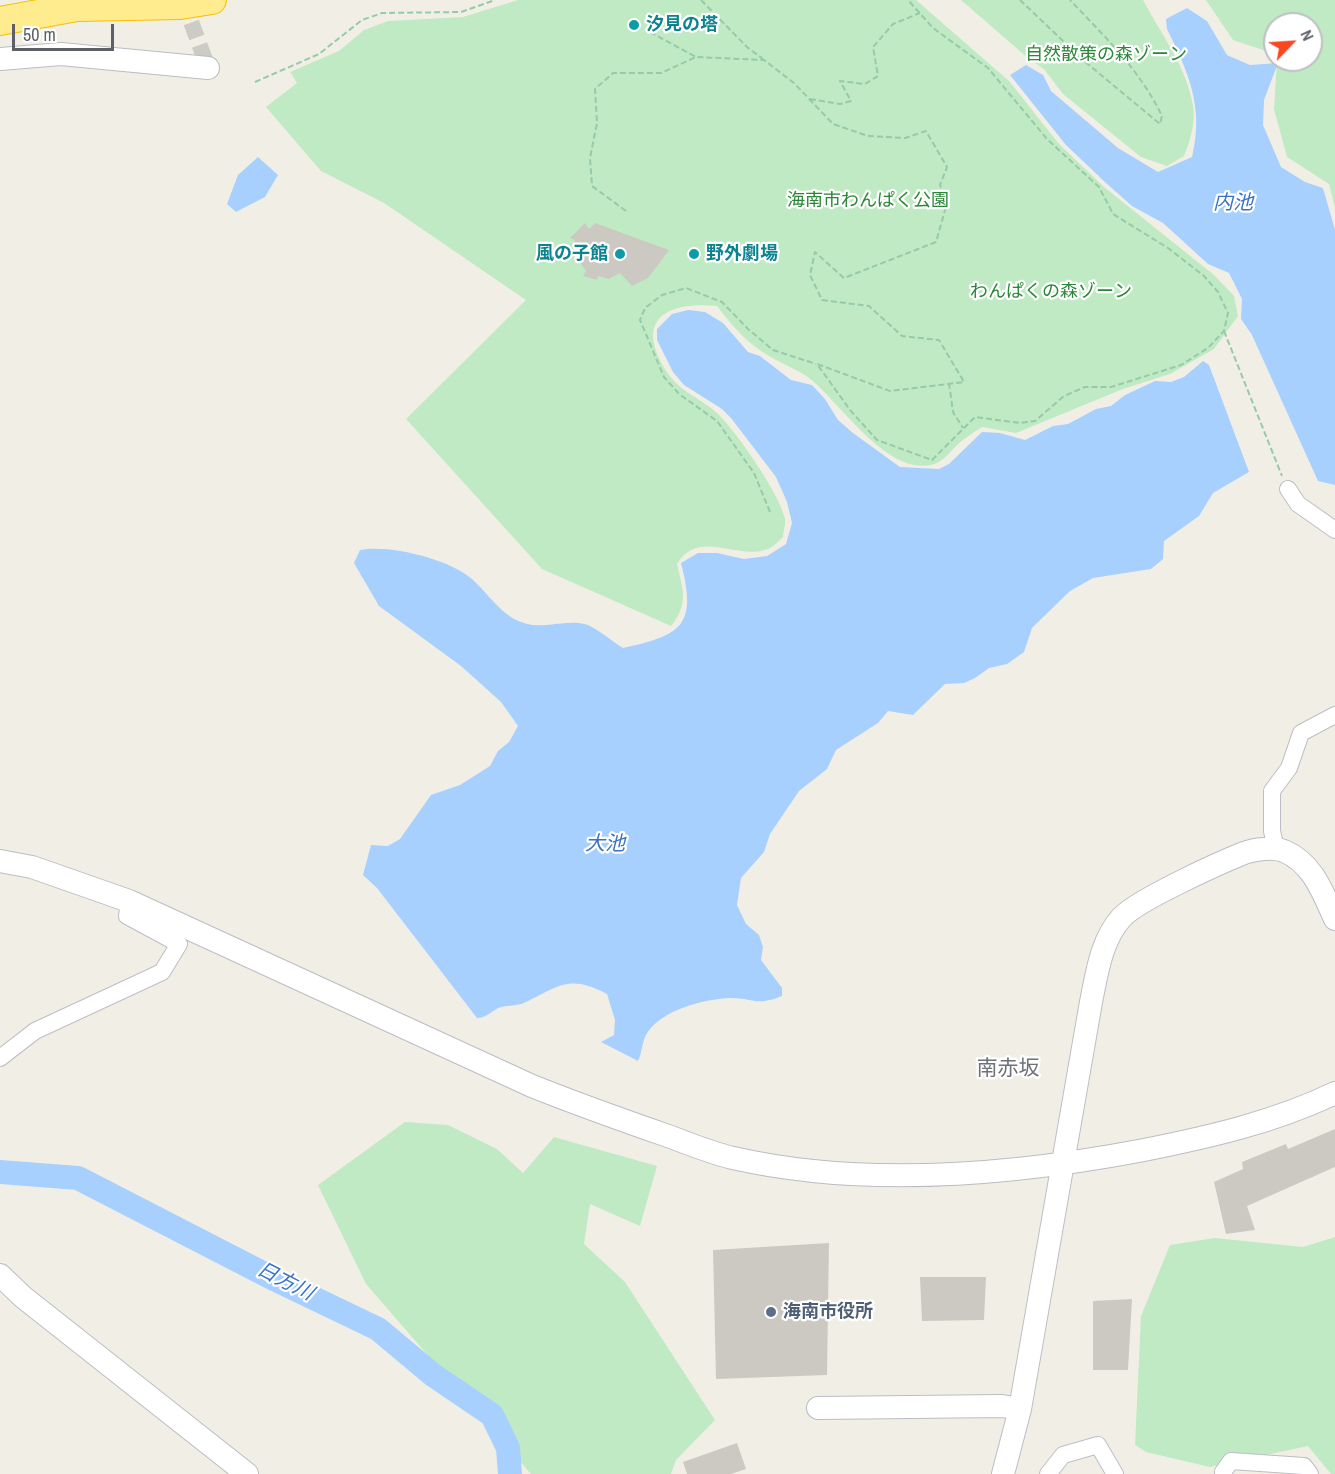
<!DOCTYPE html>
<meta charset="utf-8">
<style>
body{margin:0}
#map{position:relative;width:1335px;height:1474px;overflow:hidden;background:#f1efe5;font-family:"Archivo Narrow",sans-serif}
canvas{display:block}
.north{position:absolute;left:1263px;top:12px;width:60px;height:60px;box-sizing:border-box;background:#fff;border:2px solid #bebfc2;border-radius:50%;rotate:65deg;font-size:16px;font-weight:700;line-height:24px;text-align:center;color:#5d6067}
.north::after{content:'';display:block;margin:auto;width:21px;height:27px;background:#fa4621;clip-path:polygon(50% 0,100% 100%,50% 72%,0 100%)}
.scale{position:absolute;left:12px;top:24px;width:102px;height:27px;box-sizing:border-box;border:3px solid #5d6067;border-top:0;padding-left:8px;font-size:18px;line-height:21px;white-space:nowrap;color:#5d6067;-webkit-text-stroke:4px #fff;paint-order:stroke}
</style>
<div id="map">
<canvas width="1335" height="1474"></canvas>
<div class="north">N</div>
<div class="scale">50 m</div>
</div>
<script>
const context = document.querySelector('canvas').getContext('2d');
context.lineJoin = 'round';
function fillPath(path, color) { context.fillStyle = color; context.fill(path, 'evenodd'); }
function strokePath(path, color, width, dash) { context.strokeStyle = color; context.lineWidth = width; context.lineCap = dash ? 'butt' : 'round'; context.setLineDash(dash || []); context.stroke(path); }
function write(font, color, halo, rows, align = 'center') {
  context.font = font + ' "Archivo Narrow","Noto Sans JP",sans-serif'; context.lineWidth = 4.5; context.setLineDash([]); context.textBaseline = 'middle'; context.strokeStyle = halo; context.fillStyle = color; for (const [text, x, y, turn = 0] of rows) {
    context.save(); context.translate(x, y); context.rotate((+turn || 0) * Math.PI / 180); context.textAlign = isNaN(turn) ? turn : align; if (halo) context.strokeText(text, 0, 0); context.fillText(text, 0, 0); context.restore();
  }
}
fillPath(new Path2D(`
 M518,0H916L1009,81L1059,144L1104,187L1214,275L1234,296L1238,316L1214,349L1170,374L1123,389L1016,433L982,427C976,431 969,435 963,440C952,448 945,462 931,465C885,474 841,403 809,378C797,369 782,364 769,356C747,343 732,326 717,306C663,301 633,322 669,375C682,393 704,400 719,415C737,433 780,494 785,519C786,524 783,532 783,537C779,541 773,547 768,549C736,561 699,528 677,564C683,590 689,604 671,626L542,569L406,419L526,300L384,203L321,171L266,107L297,83L290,72L339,51L364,30L388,21L463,17Z
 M961,0H1143C1161,34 1187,67 1193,106C1196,121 1190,142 1184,156L1167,166L1141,157L1063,94L1044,69L1029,59Z
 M1206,0H1335V208L1329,184L1287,157L1274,109L1277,60H1311V24H1275V54L1233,40Z
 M405,1122L448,1125L497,1149L523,1173L554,1137L657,1166L640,1226L590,1204L584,1244L625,1282L715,1420L676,1460L671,1474H531L366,1284L318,1185Z
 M1335,1237V1474H1331L1308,1446L1210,1467L1146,1452L1135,1445L1141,1316L1170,1245L1215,1238L1303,1247Z`), '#bfeac3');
fillPath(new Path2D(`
 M1187,8L1207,21L1227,55L1250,65L1278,63L1264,100L1263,125L1281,167L1305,182L1323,188L1335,230V485L1318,481L1252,335L1241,319L1242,299L1229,273L1208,264L1163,223L1132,206L1106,183L1066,145L1010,75L1026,65L1043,75L1051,91L1118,148L1158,172L1192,157C1204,107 1189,74 1167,29L1166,19Z
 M258,157L278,175L265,197L236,212L227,204L238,175Z
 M688,310L705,312L723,323L748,352L760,356L791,380L812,385L825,399L838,420L853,433L900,467L939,469L949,464L982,432L1000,433L1025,440L1053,426L1068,424L1096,409L1111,406L1125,395L1155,381L1171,382L1184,377L1203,361L1209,365L1249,472L1213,493L1199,516L1164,541L1163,559L1151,569L1093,578L1070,591L1032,628L1024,652L1007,664L989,668L975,678L964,683L945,684L913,715L888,711L878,723L836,750L827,769L799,791L770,834L764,852L741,878L737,905L746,924L759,935L763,947L761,960L782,988V996C755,1007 753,997 728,998C702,1000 660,1010 646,1035C642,1042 642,1053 638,1061L601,1042L614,1035L615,1020L607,994C568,974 560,986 524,1003C517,1006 509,1005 501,1007C492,1010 487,1018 477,1018L377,888L363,875L371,845L388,846L400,839L431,795L460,785L490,766L498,751L509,742L518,726L501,702L461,666L379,606L354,563L360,550C388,544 450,559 472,579C489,594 501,616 524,623C543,630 567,618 588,625C599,630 612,641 623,648C683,635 697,625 681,563L698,553H717L744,559L767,556L786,544L792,523L787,502L776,477L731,418L722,409L684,385L673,372L657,340V329L672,314Z`), '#a7d0ff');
strokePath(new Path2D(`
 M0,1172L78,1178L276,1280L378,1329L433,1375L492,1415L508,1448L510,1474`), '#a7d0ff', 24);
fillPath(new Path2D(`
 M585,223L589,229L595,223L669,250L648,278L632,286L620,273L609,279L598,276L597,280L583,276L586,271L572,250L575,240L570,238Z
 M1335,1129V1167L1247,1206L1255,1230L1226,1234L1214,1182L1243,1169L1242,1162L1286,1144L1288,1149Z
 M829,1243L827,1375L716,1379L713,1250Z
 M920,1277H986L984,1320L922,1321Z
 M1132,1299L1128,1370H1093V1301Z
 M737,1443L746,1469L731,1474H687L683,1462Z`), '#ccc9c2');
strokePath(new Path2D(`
 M183,0L208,68`), '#cccbc6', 16, [16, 8]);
const street = new Path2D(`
 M1288,489L1298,504L1335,530
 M1276,849L1272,831V791L1289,768L1301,733L1335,715
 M0,1058L35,1031L162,972L179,944L127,916L129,901
 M1048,1474L1063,1455L1098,1445L1115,1474
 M1224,1474L1223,1472L1231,1461L1304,1466L1310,1474`);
const secondary = new Path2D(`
 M0,59L61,54L208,68
 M0,861L32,867L129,901L532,1086C577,1104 622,1120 668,1136C690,1144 711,1153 733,1158C865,1188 1013,1175 1144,1150C1209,1137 1275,1122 1335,1093
 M0,1275L23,1297L247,1474
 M818,1408L1002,1406L1020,1409
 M1003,1474L1020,1409L1091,1002C1097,973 1101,940 1122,917C1138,900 1219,863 1244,853C1255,849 1273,847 1284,851C1313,863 1323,893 1335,919`);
const highway = new Path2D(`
 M0,21L77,7L180,5L212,0`);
strokePath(street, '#bdbec5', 18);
strokePath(secondary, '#babdc4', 24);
strokePath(highway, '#f6bf00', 30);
strokePath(new Path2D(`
 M701,0L747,47L763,59
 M1020,0L1083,60L1160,124L1162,116C1140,70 1105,37 1070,0
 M650,32L696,57
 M255,82L319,54L362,20L382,13L461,12L495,0
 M810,99L840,104L851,101L840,81L865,84L878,76L873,47L893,24L920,13
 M626,211L592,186L590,158L597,123L595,89L613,73H661L696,57L764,60L794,83L833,124L868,136L905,138L926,131L947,167L940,185L947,203L936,242L844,278L815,252L810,275L822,300L869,306L902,336L939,340L964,382L890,391L817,364L850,410L877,440L932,460L975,417L1020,423L1035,421L1064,396L1085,387H1111L1181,365L1208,348L1224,331L1228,313L1218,292L1204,276L1168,248L1113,214L1099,187L1047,139L988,68L933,28L908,0
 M1224,331L1282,476
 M949,383L953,412L963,428
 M770,512L754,473L717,421L679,394L664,377L640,320L645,308L662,295L686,288L722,302L748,329L773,350L816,364`), '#96caa9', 2, [6, 3]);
strokePath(street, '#fff', 16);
strokePath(secondary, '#fff', 22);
strokePath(highway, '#ffec8e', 28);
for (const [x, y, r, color] of [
 [634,25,6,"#0f9aa8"],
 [620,254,6,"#0f9aa8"],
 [694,254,6,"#0f9aa8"],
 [771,1312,6,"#5c6f8a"]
]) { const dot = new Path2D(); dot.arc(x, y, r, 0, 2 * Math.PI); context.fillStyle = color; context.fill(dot); strokePath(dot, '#fff', 2); }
write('bold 18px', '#0d838f', '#fff', [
 ["汐見の塔",646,25],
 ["風の子館",608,254,"right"],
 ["野外劇場",706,254]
], 'left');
write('18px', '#2c8639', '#fff', [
 ["自然散策の森ゾーン",1106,55],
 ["海南市わんぱく公園",868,201],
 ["わんぱくの森ゾーン",1051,292]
]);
write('bold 18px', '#4e5e75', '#fff', [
 ["海南市役所",783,1312]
], 'left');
write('italic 20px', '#3a72c6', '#fff', [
 ["内池",1233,204],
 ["大池",605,845],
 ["日方川",285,1282,27]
]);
write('21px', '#6d7279', '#fff', [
 ["南赤坂",1008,1069]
]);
</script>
